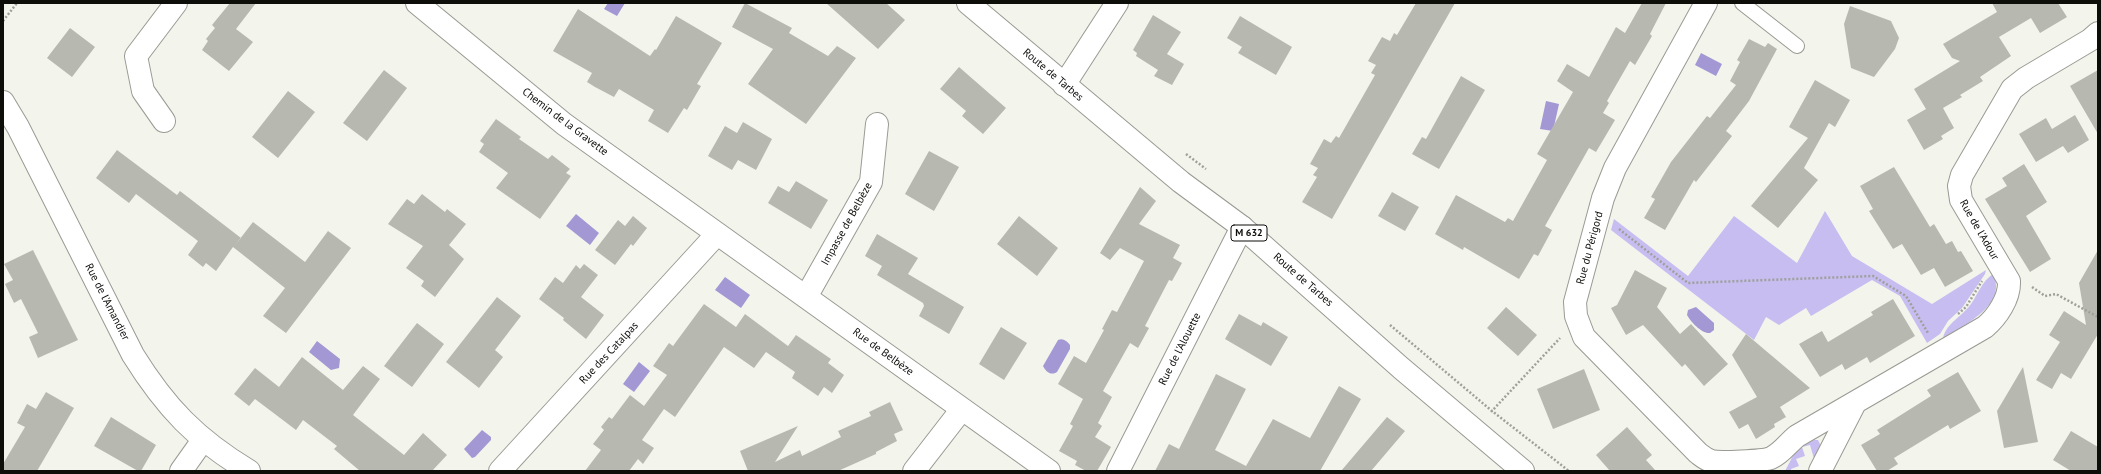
<!DOCTYPE html>
<meta charset="utf-8">
<style>
body{margin:0}
#map{position:relative;width:2101px;height:474px;overflow:hidden;background:#f3f4ec;font-family:"PT Sans",sans-serif}
canvas{display:block}
.frame{position:absolute;inset:0;border:4px solid #0d0d0a;pointer-events:none}
</style>
<div id="map">
<canvas width="2101" height="474"></canvas>
<div class="frame"></div>
</div>
<script>
const context = document.querySelector('canvas').getContext('2d');
context.lineJoin = 'round';
function fillPath(path, color) { context.fillStyle = color; context.fill(path, 'evenodd'); }
function strokePath(path, color, width, dash) { context.strokeStyle = color; context.lineWidth = width; context.lineCap = dash ? 'butt' : 'round'; context.setLineDash(dash || []); context.stroke(path); }
function write(font, color, halo, rows, align = 'center') {
  context.font = font + ' "PT Sans",sans-serif'; context.lineWidth = 3; context.setLineDash([]); context.textBaseline = 'middle'; context.strokeStyle = halo; context.fillStyle = color; for (const [text, x, y, turn = 0] of rows) {
    context.save(); context.translate(x, y); context.rotate((+turn || 0) * Math.PI / 180); context.textAlign = isNaN(turn) ? turn : align; if (halo) context.strokeText(text, 0, 0); context.fillText(text, 0, 0); context.restore();
  }
}
fillPath(new Path2D(`
 M1825,211L1852,256L1932,304L1986,270L1985,274L1962,308L1948,321L1940,334L1927,343L1900,296L1872,280L1811,316L1806,308L1779,325L1766,317L1754,340L1611,230L1614,219L1688,276L1734,216L1797,263Z
 M1993,274C2008,305 1964,325 1943,338C1947,322 1962,317 1971,304C1978,294 1982,281 1993,274Z
 M1814,440H1818L1821,446L1815,462L1810,445L1802,447L1805,456L1796,459L1799,466L1791,469V471H1785L1796,450Z`), '#c7bdf1');
fillPath(new Path2D(`
 M608,3H625L617,16L604,9Z
 M1701,53L1722,64L1716,76L1695,65Z
 M1546,101L1559,104L1553,131L1540,129Z
 M576,214L599,233L590,245L566,226Z
 M725,277L750,295L741,308L715,290Z
 M1696,307L1714,323V330L1710,333C1702,334 1691,322 1687,315L1688,310Z
 M1058,340C1063,338 1067,341 1070,345V349L1057,372C1051,376 1046,372 1043,366Z
 M317,341L340,359L339,368L331,370L309,352Z
 M639,362L650,371L634,392L623,384Z
 M482,430L491,437V440L475,457L472,458L464,449Z`), '#a398d4');
fillPath(new Path2D(`
 M230,3H256L236,29L253,42L229,71L202,50L208,41L206,39L215,28L212,25Z
 M745,3L792,28L789,33L828,56L837,46L856,58L806,124L748,84L773,49L732,27Z
 M826,3H886L905,20L878,49Z
 M1416,3H1455L1332,219L1302,202L1317,177L1313,175L1318,168L1310,164L1324,139L1331,143L1336,136L1339,138L1375,75L1371,73L1376,65L1368,61L1382,37L1390,41L1394,33L1397,35Z
 M1642,3H1666L1650,34L1652,36L1635,65L1630,61L1607,101L1609,103L1603,113L1615,120L1596,152L1589,148L1545,226L1552,230L1538,256L1534,254L1519,279L1464,247L1463,250L1435,234L1456,195L1505,222L1508,218L1513,221L1547,160L1537,154L1573,92L1557,81L1567,64L1589,77L1616,27L1625,33Z
 M1992,3H2058L2067,17L2040,33L2031,18L1999,37L2011,56L1980,77L1983,81L1960,95L1962,97L1943,108L1954,128L1941,136L1943,139L1924,150L1907,120L1926,109L1914,89L1960,61L1952,58L1943,44L1997,12Z
 M1850,6L1891,21L1899,38L1895,49L1874,77L1851,68L1844,24Z
 M578,9L650,56L655,49L656,50L676,16L722,43L697,84L701,86L687,110L684,108L668,133L648,121L654,110L619,89L614,97L595,87L587,82L592,73L553,51Z
 M1153,15L1181,32L1167,54L1184,64L1172,85L1154,76L1158,70L1136,56L1137,53L1133,50Z
 M1240,16L1292,47L1276,75L1238,53L1242,47L1227,38Z
 M70,28L95,47L72,77L47,58Z
 M1749,39L1765,47L1768,43L1777,49L1749,101L1726,131L1732,136L1696,182L1694,180L1665,230L1644,218L1655,199L1651,197L1671,162L1707,116L1710,118L1736,85L1730,81L1740,62L1737,60Z
 M959,67L1006,108L983,134L962,116L966,111L940,89Z
 M384,70L407,88L367,141L343,123Z
 M2098,70V134L2070,86Z
 M1461,76L1485,90L1439,169L1412,154L1422,137L1426,139Z
 M1815,80L1850,100L1835,127L1829,123L1804,168L1818,180L1778,228L1751,206L1808,138L1789,127Z
 M288,91L315,112L278,158L252,137Z
 M2075,115L2089,140L2068,153L2063,146L2036,162L2019,134L2046,118L2052,129Z
 M496,119L521,137L519,139L548,159L552,155L570,169L566,173L571,176L540,219L496,188L508,173L479,152L484,144L480,141Z
 M743,122L772,139L756,170L738,160L732,170L708,156L725,126L737,133Z
 M117,150L177,195L180,191L241,238L236,244L253,222L305,262L328,231L351,248L286,333L263,316L285,288L233,247L216,271L206,263L203,267L188,255L198,241L136,194L129,203L96,178Z
 M929,151L959,167L934,211L905,194Z
 M2024,164L2047,202L2026,216L2051,259L2030,272L1985,199L2007,186L2002,178Z
 M1894,167L1930,227L1934,224L1946,244L1952,241L1958,252L1961,251L1973,271L1945,287L1934,268L1921,275L1902,244L1893,249L1869,211L1873,209L1860,186Z
 M796,181L828,200L811,229L768,203L778,186L789,192Z
 M1140,187L1156,201L1139,224L1180,245L1173,258L1182,263L1172,281L1169,280L1145,326L1149,328L1138,348L1130,343L1103,391L1112,397L1098,423L1102,426L1095,437L1111,447L1097,471H1086L1075,465L1077,461L1059,451L1073,426L1070,424L1083,399L1058,384L1074,356L1086,363L1104,330L1102,329L1112,310L1117,312L1144,261L1120,248L1110,260L1100,253Z
 M1392,192L1419,207L1405,231L1378,216Z
 M422,194L445,212L447,209L466,224L449,245L464,259L435,297L421,286L424,281L406,268L423,246L388,224L407,199L414,204Z
 M633,216L647,228L633,246L631,244L615,265L595,250L618,220L625,226Z
 M1019,216L1058,248L1037,276L997,244Z
 M877,234L918,258L908,274L964,307L949,334L919,316L924,306L923,303L877,275L882,266L865,256Z
 M33,250L78,340L38,358L29,337L38,333L21,299L14,303L5,284L13,280L4,264Z
 M2098,250V334L2071,379L2061,373L2052,389L2036,380L2060,342L2049,335L2064,311L2086,325L2079,283Z
 M584,264L598,275L581,297L604,315L586,339L563,320L564,318L539,299L555,277L563,283L576,265L580,269Z
 M1635,270L1667,288L1657,307L1680,334L1691,324L1728,364L1704,386L1685,364L1682,367L1643,325L1626,335L1611,308L1617,305Z
 M497,297L521,316L495,350L503,357L479,388L446,362Z
 M1893,299L1915,336L1870,363L1867,357L1845,370L1842,364L1820,377L1799,344L1822,331L1828,342L1873,315L1871,312Z
 M704,304L736,327L745,314L788,346L796,335L831,359L828,363L844,375L832,393L824,387L818,396L792,378L795,372L766,352L754,368L724,347L675,417L664,409L642,440L654,448L643,464L638,459L629,471H585L601,450L593,444L604,430L601,427L609,417L612,419L630,395L644,406L667,375L653,366L669,343L673,346Z
 M1506,307L1537,335L1518,356L1487,328Z
 M1239,314L1261,326L1263,322L1288,337L1271,366L1225,339Z
 M417,323L444,344L412,387L384,366Z
 M1001,327L1027,343L1004,380L979,364Z
 M1746,334L1810,388L1780,407L1786,417L1774,424L1775,427L1756,439L1748,424L1739,429L1729,412L1757,397L1732,355Z
 M302,357L343,390L363,366L380,379L353,415L404,455L423,433L447,455L432,471H360L334,449L337,446L303,420L296,430L255,399L249,406L234,394L255,368L279,387Z
 M2023,367L2038,442L2004,448L1997,411Z
 M1584,369L1600,410L1553,429L1537,389Z
 M1958,372L1981,411L1950,429L1948,425L1894,458L1898,464L1887,471H1877L1861,445L1880,434L1877,430L1931,396L1927,390Z
 M1216,374L1246,389L1215,450L1246,466L1273,419L1310,438L1339,386L1361,399L1320,471H1155L1169,444L1179,449Z
 M46,392L74,408L37,471H3V464L25,427L17,423L27,404L36,409Z
 M890,402L903,430L894,434L897,441L876,452V454L838,471H748L740,451L798,426L775,462L800,450L802,456L841,437L838,431L871,416L869,412Z
 M111,417L156,445L141,471H138L94,446Z
 M1387,417L1405,431L1371,471H1341Z
 M1627,427L1652,455L1646,460L1656,471H1610L1596,455Z
 M2071,431L2098,447V471H2071L2053,460Z`), '#b7b9b1');
const lane = new Path2D(`
 M1742,3L1797,46`);
const street = new Path2D(`
 M417,3L564,124L1049,471
 M1706,3L1615,168L1603,198L1575,302L1576,316L1584,337L1698,453C1702,456 1705,459 1711,461C1719,463 1764,461 1771,458C1782,453 1788,443 1797,436L1985,327C1997,317 2010,298 2009,281L1961,200L1959,186L1962,175L2012,89L2026,78L2090,40L2098,33
 M1064,85L1117,3
 M3,102L18,127L133,355C166,408 196,439 249,471
 M164,121L143,91L136,56L176,3
 M806,297L871,182L877,124
 M181,471L203,440
 M500,471L717,234
 M914,471L962,409
 M1118,471L1242,227
 M1820,471L1855,403`);
const primary = new Path2D(`
 M968,3L1181,182L1242,227L1401,368L1523,471`);
strokePath(lane, '#999a93', 16);
strokePath(street, '#999a93', 24);
strokePath(primary, '#999a93', 24);
strokePath(new Path2D(`
 M3,21L17,3
 M1186,154L1206,169
 M1619,229L1688,283L1873,276L1906,296L1928,333
 M2032,287L2045,296L2056,294L2098,317
 M1958,314L1966,307L1982,281
 M1390,325L1492,411L1569,471
 M1491,412L1560,338`), '#9fa09a', 2.5, [2, 2]);
strokePath(lane, '#fff', 14);
strokePath(street, '#fff', 22);
strokePath(primary, '#fff', 22);
for (const [x, y, w] of [
 [1249,233,36]
]) { const box = new Path2D(); box.roundRect(x - w / 2, y - 8, w, 16, 3); context.fillStyle = '#fff'; context.fill(box); strokePath(box, '#0d0d0a', 1); }
write('bold 10px', '#0d0d0a', null, [
 ["M 632",1249,233]
]);
write('11px', '#0d0d0a', '#fff', [
 ["Route de Tarbes",1053,75,40],
 ["Chemin de la Gravette",565,122,37],
 ["Impasse de Belbèze",847,224,-61],
 ["Rue de l'Adour",1979,230,60],
 ["Rue du Périgord",1590,248,-75],
 ["Route de Tarbes",1303,280,41],
 ["Rue de l'Amandier",107,302,63],
 ["Rue de l'Alouette",1180,349,-63],
 ["Rue de Belbèze",883,352,36],
 ["Rue des Catalpas",609,353,-47]
]);
</script>
